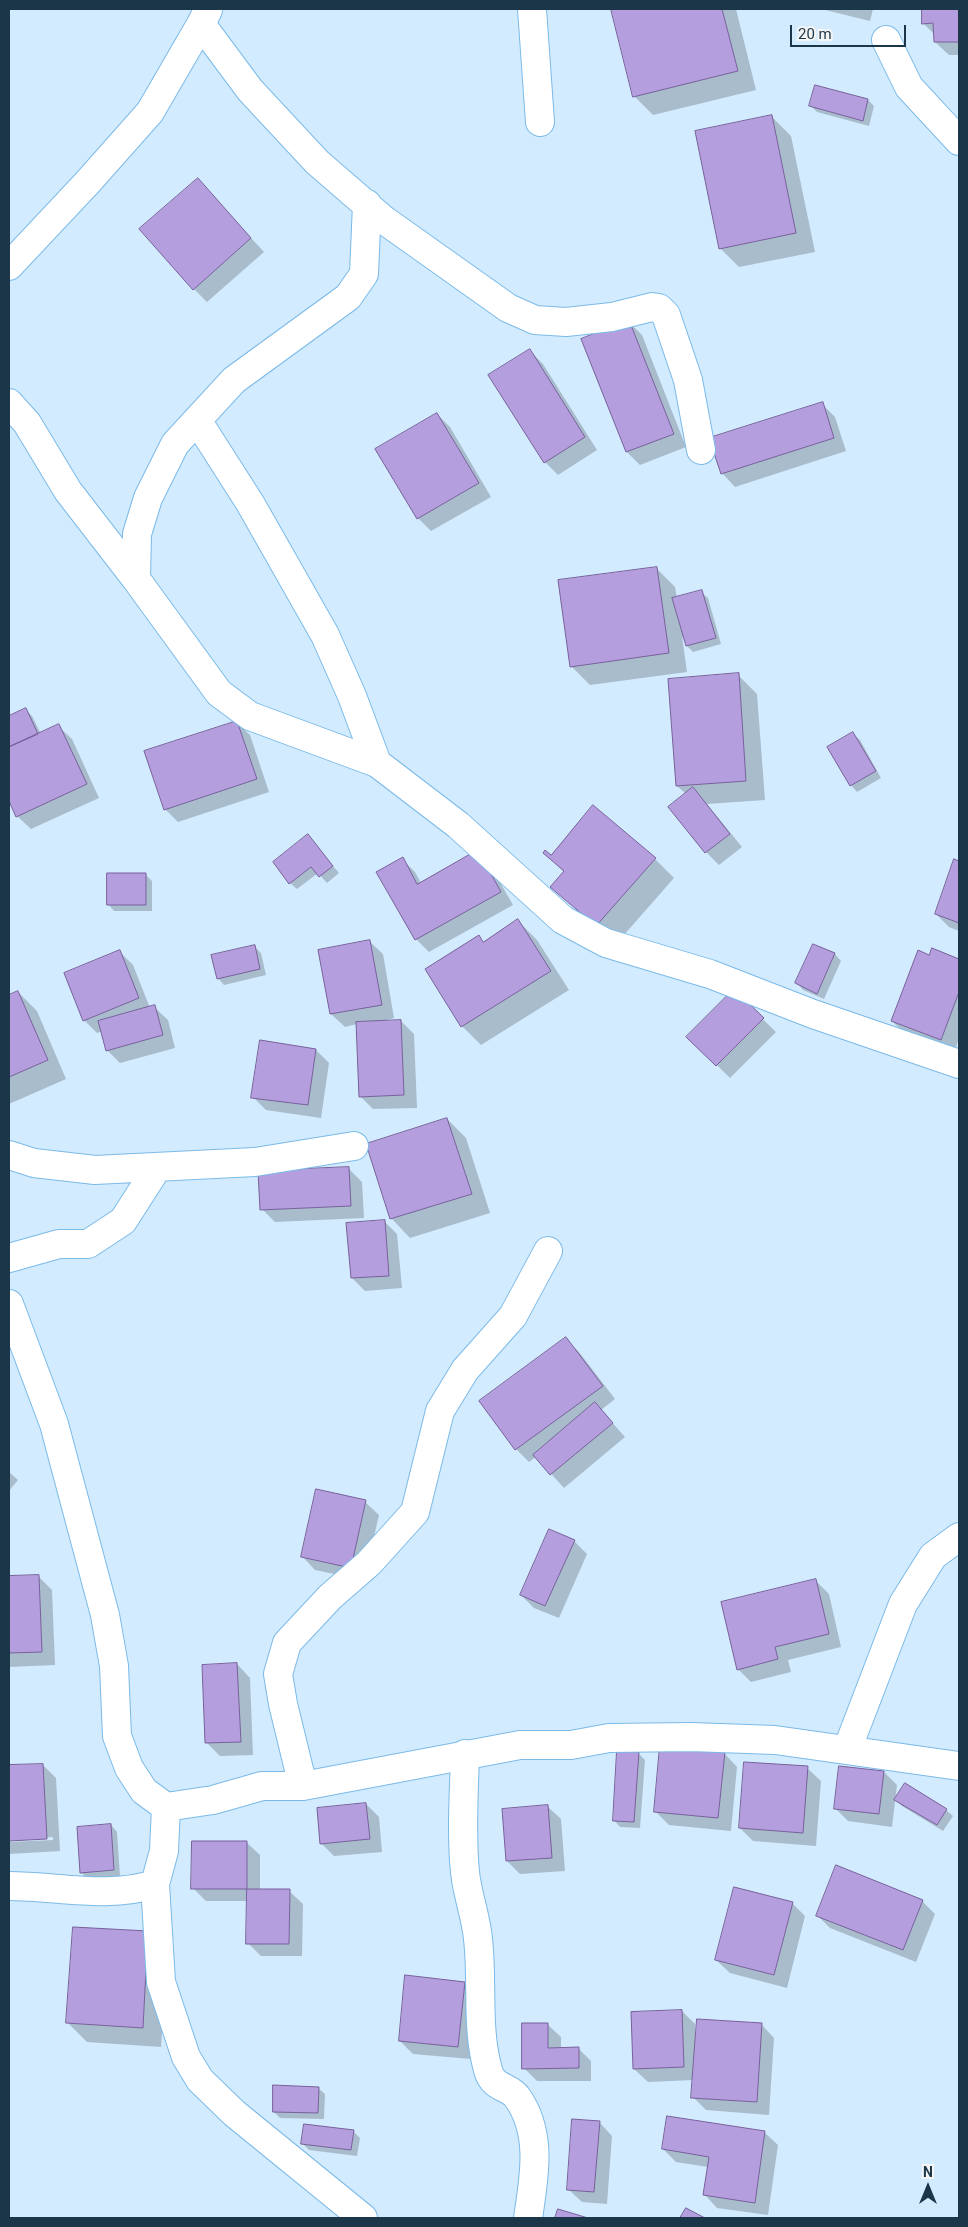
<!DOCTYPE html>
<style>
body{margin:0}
#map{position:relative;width:968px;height:2227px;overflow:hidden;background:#d3ebff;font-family:Roboto,sans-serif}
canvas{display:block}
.frame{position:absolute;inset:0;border:10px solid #1c3649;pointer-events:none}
.north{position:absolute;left:903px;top:2162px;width:50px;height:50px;-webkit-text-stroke:4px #f5f5f5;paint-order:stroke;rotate:0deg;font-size:14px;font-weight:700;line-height:20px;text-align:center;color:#1c3649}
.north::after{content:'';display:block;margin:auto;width:18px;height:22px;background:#1c3649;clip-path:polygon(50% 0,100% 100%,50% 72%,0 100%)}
.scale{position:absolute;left:790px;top:25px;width:116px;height:22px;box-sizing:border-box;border:2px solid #1c3649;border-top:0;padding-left:6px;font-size:15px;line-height:18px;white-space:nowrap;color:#1c3649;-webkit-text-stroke:4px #f5f5f5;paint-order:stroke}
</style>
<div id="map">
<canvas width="968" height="2227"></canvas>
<div class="frame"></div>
<div class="north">N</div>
<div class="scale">20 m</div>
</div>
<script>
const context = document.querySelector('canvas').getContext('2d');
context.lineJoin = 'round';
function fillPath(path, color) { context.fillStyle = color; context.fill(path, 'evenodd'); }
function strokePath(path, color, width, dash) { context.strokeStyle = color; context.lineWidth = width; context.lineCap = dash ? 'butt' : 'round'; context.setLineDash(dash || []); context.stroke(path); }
fillPath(new Path2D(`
 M613,9H736L756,90L653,115L634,96Z
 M821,9H873L870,21Z
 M923,9H959V55H949L935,42V35L923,23Z
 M868,100L874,106L869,126L817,112L811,106Z
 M772,117L791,136L815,252L739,267L720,248Z
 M198,180L264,252L207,302L194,289Z
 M629,322L642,335L686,447L640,465L627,452L583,340Z
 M530,351L543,364L597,450L558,475L545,462Z
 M822,404L835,417L846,451L735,487L722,473Z
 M437,414L450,427L491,497L431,531L418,518Z
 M656,568L675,587L677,598L701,592L708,598L721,644L693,652L687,646L682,636L687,672L590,685L571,666Z
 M738,675L757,694L765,800L707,804L742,847L719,865L706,852L686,794L677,786Z
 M26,710L32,716L41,734L58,726L72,739L99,798L31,829L17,816L9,798V718Z
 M236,722L250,735L269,792L178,822L165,809Z
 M853,734L860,740L881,778L857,792L851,785Z
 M308,836L339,873L327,883L318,873L297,889L290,883Z
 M545,853L551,856L655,859L674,878L616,944L552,887L564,872Z
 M402,859L415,872L421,883L490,865L513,905L429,952L416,939Z
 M955,861L959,862V931L949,927L936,914Z
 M146,875L152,881V911H114L108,904Z
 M518,921L537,940L569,990L481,1045L462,1026L479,937L484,942Z
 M369,941L383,954L394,1018L378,1022L401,1021L414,1034L417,1108L373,1109L360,1096L357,1024L345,1027L331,1014Z
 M814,945L835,954L841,961L824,999L803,990L797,983Z
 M254,946L261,953L266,975L224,985L218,978Z
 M932,950L959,960V1038L954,1053L905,1034L892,1021Z
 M120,952L133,965L150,1008L154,1007L168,1020L175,1048L120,1063L107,1050L102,1031L97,1033L84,1020Z
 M734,991L776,1032L730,1078L688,1037Z
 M18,992L37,1011L66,1079L9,1104V996Z
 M316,1050L329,1063L321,1118L266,1110L253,1097Z
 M447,1119L466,1138L490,1213L410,1238L392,1219L368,1144Z
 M349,1169L362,1182L364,1218L275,1222L262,1209Z
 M384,1221L397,1234L402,1288L365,1291L352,1278Z
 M566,1339L579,1352L615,1399L601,1410L625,1437L564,1488L536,1457L529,1462L516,1449Z
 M9,1472L18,1480L9,1491Z
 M365,1502L379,1515L364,1580L315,1570L302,1556Z
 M574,1541L587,1554L559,1618L534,1608L521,1595Z
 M39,1577L52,1590L55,1665L9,1667V1578Z
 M816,1581L829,1594L841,1647L788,1660L791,1672L751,1682L738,1669Z
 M237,1664L250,1678L253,1755L220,1756L207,1743Z
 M638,1753L645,1760L640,1828L620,1827L614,1820Z
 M724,1753L737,1767L731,1831L669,1825L656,1812Z
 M43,1765L56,1778L60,1851L9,1854V1842L53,1840V1837L9,1840V1767Z
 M807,1768L821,1781L816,1846L753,1841L740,1828Z
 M884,1772L897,1785L892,1827L848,1821L835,1808Z
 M896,1800L946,1810L953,1816L943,1831L902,1806Z
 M366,1804L379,1817L382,1852L334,1856L321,1843Z
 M547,1806L561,1819L565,1871L520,1874L507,1861Z
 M111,1825L117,1832L120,1876L87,1879L81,1872Z
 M246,1842L260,1855V1890L289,1891L303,1904L302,1956H261L248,1943V1901H206L193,1888Z
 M922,1901L935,1914L916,1962L830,1928L817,1915Z
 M792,1903L805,1916L787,1988L730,1973L716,1960Z
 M148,1932L167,1951L161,2047L87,2042L68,2023Z
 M464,1983L477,1996L471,2059L413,2054L400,2041Z
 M682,2011L695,2024V2034L761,2024L774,2038L769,2115L706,2110L693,2097L694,2080L648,2082L634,2069Z
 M547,2024L561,2037V2049L578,2048L591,2061V2081H537L524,2068Z
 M318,2088L325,2094L324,2119L280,2118L274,2112Z
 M599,2122L612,2136L607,2204L582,2202L568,2189Z
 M353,2131L360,2138L357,2156L309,2150L303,2144Z
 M764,2132L778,2145L768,2215L717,2208L704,2194L708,2167L676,2162L663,2149Z`), '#0003');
const building = new Path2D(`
 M611,9H722L738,71L633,97Z
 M922,9H959V42H934L933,23L922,24Z
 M815,85L868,99L863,121L809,106Z
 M772,115L796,233L719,249L695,131Z
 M198,178L251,238L193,290L139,229Z
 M629,320L674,434L626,452L581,339Z
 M530,349L585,437L544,463L488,375Z
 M823,402L834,438L721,474L709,438Z
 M437,413L479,483L417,519L375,449Z
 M657,567L669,653L570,667L558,580Z
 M702,590L716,638L686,646L672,598Z
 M739,673L746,781L676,786L668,679Z
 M26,708L38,734L9,747V716Z
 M237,721L257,779L164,810L144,751Z
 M59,724L87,784L16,817L9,801V747Z
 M853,732L876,771L850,786L827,747Z
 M693,787L730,834L705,853L668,807Z
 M593,805L656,858L596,926L550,887L564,871L543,853L545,850L551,855Z
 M308,834L333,866L319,877L311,867L289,884L273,862Z
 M478,850L501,892L415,940L376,872L403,857L417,884Z
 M954,859L959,861V923L935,914Z
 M107,873H146V905H107Z
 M518,919L551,971L461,1027L425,969L479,935L483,942Z
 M370,940L382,1005L330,1014L318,950Z
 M813,944L835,953L817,994L795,983Z
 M255,945L260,969L217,979L211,955Z
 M932,948L959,959V992L941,1040L891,1021L918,950L929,955Z
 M120,950L139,998L83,1021L64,973Z
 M734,989L764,1018L716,1066L686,1037Z
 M18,991L48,1060L9,1077V995Z
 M155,1005L163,1035L106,1051L98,1021Z
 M401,1020L404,1095L359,1097L356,1022Z
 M260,1040L316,1049L308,1105L251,1098Z
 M447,1118L472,1194L390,1219L366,1144Z
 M349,1167L351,1206L260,1210L258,1171Z
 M385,1220L389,1276L351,1278L346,1223Z
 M566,1337L603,1386L515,1450L479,1401Z
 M595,1402L613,1423L550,1475L533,1455Z
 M316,1489L366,1500L351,1568L301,1557Z
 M549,1529L575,1540L545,1606L520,1595Z
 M39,1575L42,1652L9,1653V1576Z
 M816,1579L829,1634L775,1647L778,1659L737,1670L721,1602Z
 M237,1663L241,1742L205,1743L202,1665Z
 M660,1746L725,1752L718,1818L654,1812Z
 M617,1751L639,1752L634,1822L613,1821Z
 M744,1762L808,1766L803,1833L739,1828Z
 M43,1764L47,1839L9,1841V1765Z
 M839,1766L884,1771L879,1814L834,1809Z
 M905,1783L947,1809L937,1825L894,1800Z
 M366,1803L370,1839L320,1844L317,1808Z
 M548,1805L552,1858L506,1861L502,1809Z
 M111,1824L114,1870L80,1873L77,1827Z
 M192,1841H247V1889H191Z
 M836,1865L923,1900L903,1950L816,1916Z
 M734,1887L793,1902L774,1975L715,1960Z
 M247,1889H290L289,1944H246Z
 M73,1927L148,1931L143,2028L66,2023Z
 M405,1975L465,1982L458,2047L399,2041Z
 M682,2010L684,2067L633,2069L631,2012Z
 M697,2019L762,2023L757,2102L691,2098Z
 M522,2023H548V2048L579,2047V2068L522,2069Z
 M273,2085L319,2087L318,2113L273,2112Z
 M667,2116L765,2131L755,2203L703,2195L709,2157L662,2149Z
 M572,2119L600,2121L594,2192L567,2190Z
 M304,2124L354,2130L351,2150L301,2144Z
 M686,2208L705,2218H680Z
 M558,2209L588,2218H555Z`);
fillPath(building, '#b59edd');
strokePath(building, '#77619b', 1);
const street = new Path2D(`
 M532,9L540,122
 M201,24L250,90L317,162L384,220L508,308L535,320L566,322L612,317L652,307L659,308L666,315L688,380L701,450
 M886,40L909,87L959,141
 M9,266L87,183L150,112L201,24L208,10
 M9,403L27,423L68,491L136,579L219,693L250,716L377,763L458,825L563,920L606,943L710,974L813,1014L959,1064
 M197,420L250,503L325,635L352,696L377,763
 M136,579L137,534L148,498L175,444L234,380L348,297L364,274L367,204
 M9,1155L34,1163L95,1170L255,1162L354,1146
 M9,1258L59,1244H88L123,1221L157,1168
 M9,1304L54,1424L105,1615L114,1666L117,1736L129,1768L144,1791L166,1807L213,1800L262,1786H303L520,1745H571L609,1738L691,1737L775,1740L959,1766
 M847,1750L903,1604L933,1556L959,1537
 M465,1754C464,1793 461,1833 465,1872C467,1894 476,1916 478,1939C483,1983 476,2027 488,2070C493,2089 509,2086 517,2097C543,2133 534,2178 528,2218
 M303,1786L283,1704L278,1674L287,1643L330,1597L369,1563L415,1512L440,1411L465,1370L513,1316L548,1251
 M155,1884L161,1982L186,2057L200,2080L234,2113L363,2218
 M9,1886C57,1886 108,1899 155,1884L164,1851L166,1807`);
strokePath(street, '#7bbae8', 30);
strokePath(street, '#fff', 28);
</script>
